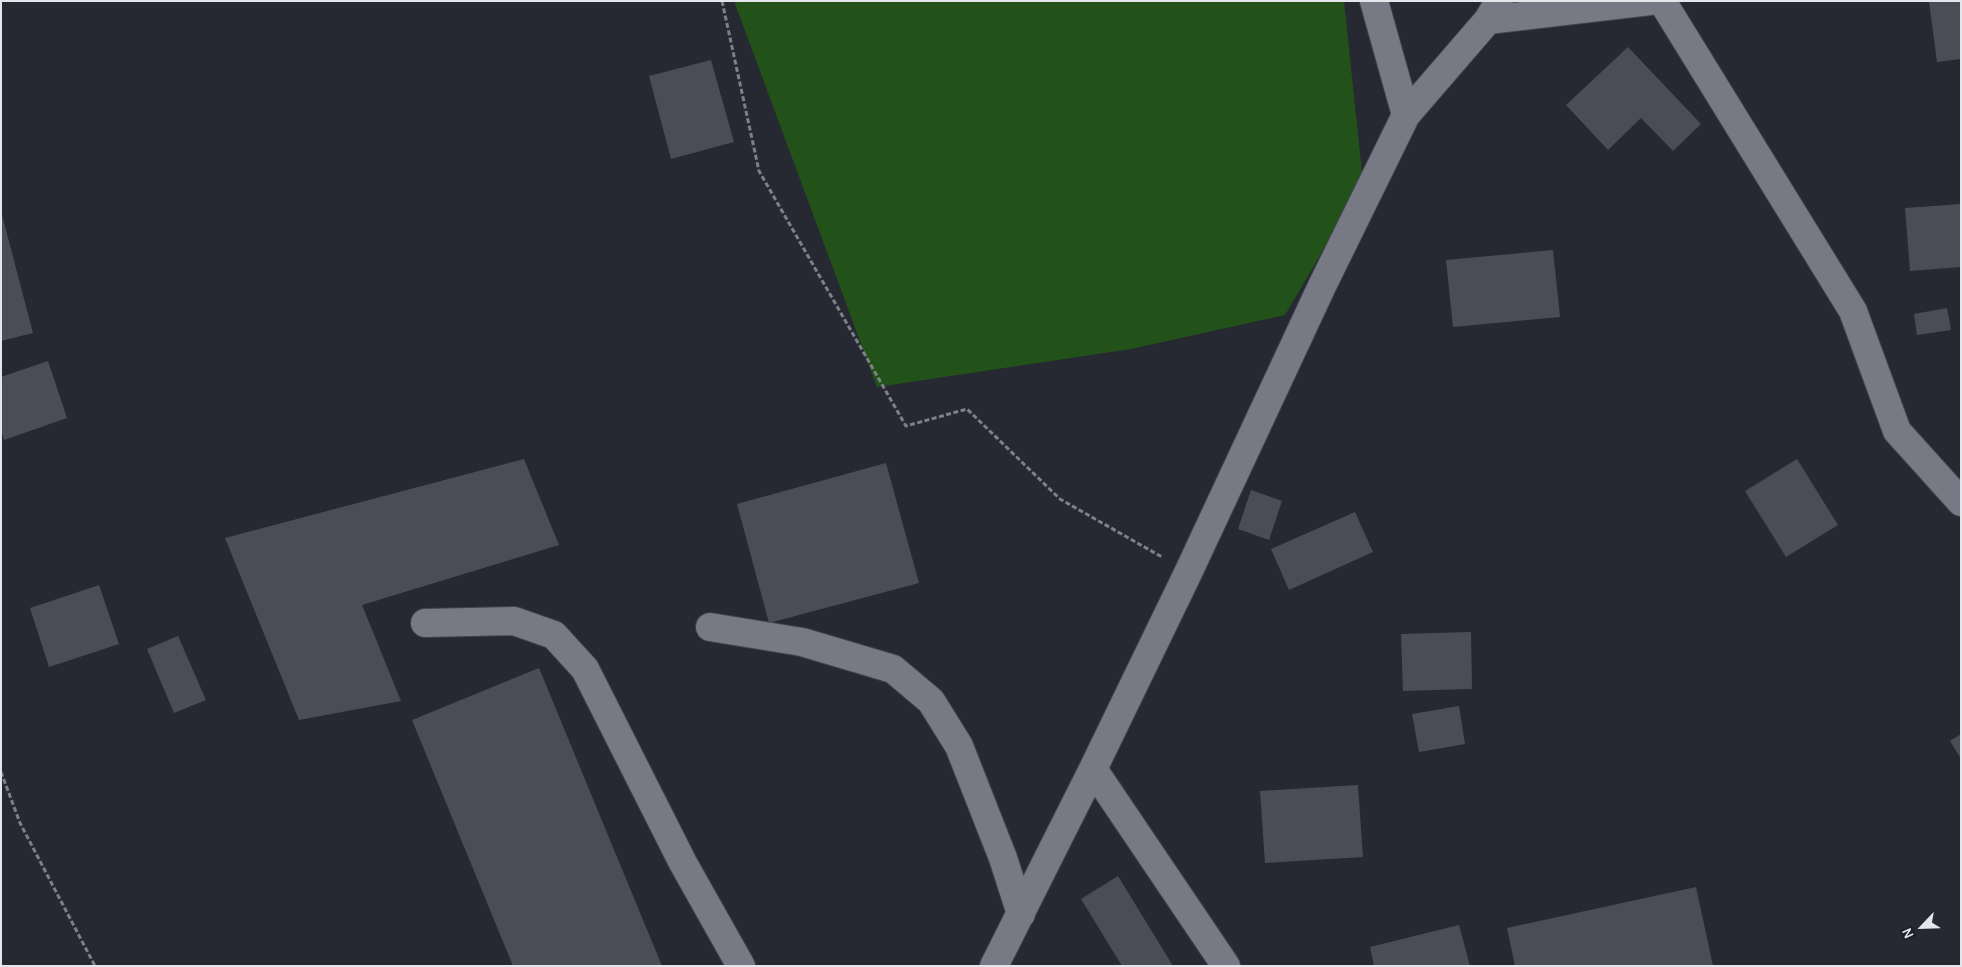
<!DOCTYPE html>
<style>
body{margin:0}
#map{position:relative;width:1962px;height:967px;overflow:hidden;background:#262931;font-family:Karla,sans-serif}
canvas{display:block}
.frame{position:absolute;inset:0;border:2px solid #e4e6ec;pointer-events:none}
.north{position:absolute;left:1897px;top:902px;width:50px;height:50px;-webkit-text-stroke:4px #1c1f27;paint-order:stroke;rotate:246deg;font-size:14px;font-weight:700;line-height:20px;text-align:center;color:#e4e6ec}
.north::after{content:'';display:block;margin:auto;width:18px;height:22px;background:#e4e6ec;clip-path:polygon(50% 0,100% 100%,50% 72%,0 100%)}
</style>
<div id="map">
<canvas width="1962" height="967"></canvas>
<div class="frame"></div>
<div class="north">N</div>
</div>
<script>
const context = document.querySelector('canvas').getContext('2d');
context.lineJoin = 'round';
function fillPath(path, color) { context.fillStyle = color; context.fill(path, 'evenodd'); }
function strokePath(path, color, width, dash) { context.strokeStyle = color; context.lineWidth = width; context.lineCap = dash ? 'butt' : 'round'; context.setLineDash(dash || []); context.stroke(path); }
fillPath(new Path2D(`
 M734,1H1344L1363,182L1285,315L1131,349L877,387Z`), '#225219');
fillPath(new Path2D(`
 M1961,1V59L1937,62L1929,2Z
 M1628,47L1701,124L1673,151L1641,118L1608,150L1566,105Z
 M711,60L734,142L671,159L649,76Z
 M1961,204V267L1910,271L1905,208Z
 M1,211L33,333L1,341Z
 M1553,250L1560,317L1453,327L1446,260Z
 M1947,308L1951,330L1917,335L1914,314Z
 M48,361L67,418L4,440L1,430V377Z
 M524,459L559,545L362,605L401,701L299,720L225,538Z
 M1797,459L1838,525L1786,557L1745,491Z
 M886,463L919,583L769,623L737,504Z
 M1251,490L1282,501L1269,540L1238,529Z
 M1355,512L1373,552L1289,590L1271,549Z
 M99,585L119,644L49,667L30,608Z
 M1471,632L1472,689L1403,691L1401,634Z
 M178,636L206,700L174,713L147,649Z
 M539,668L662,966H513L412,720Z
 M1459,706L1465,744L1419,752L1412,714Z
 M1961,734V759L1950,741Z
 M1358,785L1363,857L1265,863L1260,791Z
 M1118,876L1173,966H1122L1081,899Z
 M1696,887L1713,966H1515L1507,928Z
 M1459,925L1470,966H1374L1370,947Z`), '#4a4d56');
const minor = new Path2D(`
 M1374,1L1406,115
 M1662,1L1853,311L1897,431L1961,502
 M1488,20L1650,1
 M425,623L514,621L554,635L585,669L683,863L741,966
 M710,627L802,642L893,669L931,701L959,746L1003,858L1021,914
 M1093,769L1226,966
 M994,966L1093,769L1188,573L1322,286L1406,115L1488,20L1499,1`);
strokePath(minor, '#42444c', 30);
strokePath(new Path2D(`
 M722,1L759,171L906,426L967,409L1060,499L1162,557
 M1,772L20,823L95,966`), '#7e8087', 3, [5, 2.5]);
strokePath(minor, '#777a84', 28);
</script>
